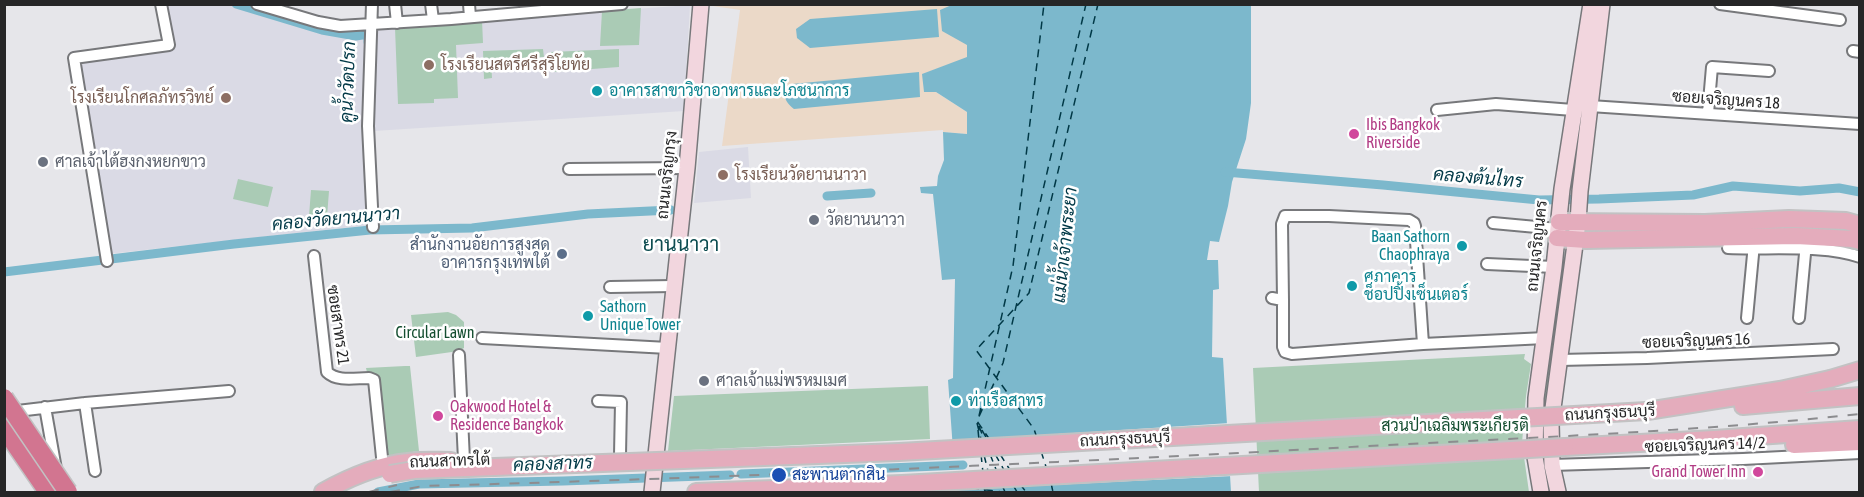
<!DOCTYPE html>
<meta charset="utf-8">
<style>
body{margin:0}
#map{position:relative;width:1864px;height:497px;overflow:hidden;background:#e6e6ea;font-family:"Asap Condensed",sans-serif}
canvas{display:block}
.frame{position:absolute;inset:0;border:6px solid #262627;pointer-events:none}
</style>
<div id="map">
<canvas width="1864" height="497"></canvas>
<div class="frame"></div>
</div>
<script>
const context = document.querySelector('canvas').getContext('2d');
context.lineJoin = 'round';
function fillPath(path, color) { context.fillStyle = color; context.fill(path, 'evenodd'); }
function strokePath(path, color, width, dash) { context.strokeStyle = color; context.lineWidth = width; context.lineCap = dash ? 'butt' : 'round'; context.setLineDash(dash || []); context.stroke(path); }
function write(font, color, halo, rows, align = 'center') {
  context.font = font + ' "Asap Condensed",Sarabun,sans-serif'; context.lineWidth = 5; context.setLineDash([]); context.textBaseline = 'middle'; context.strokeStyle = halo; context.fillStyle = color; for (const [text, x, y, turn = 0] of rows) {
    context.save(); context.translate(x, y); context.rotate((+turn || 0) * Math.PI / 180); context.textAlign = isNaN(turn) ? turn : align; if (halo) context.strokeText(text, 0, 0); context.fillText(text, 0, 0); context.restore();
  }
}
fillPath(new Path2D(`
 M165,5H232L314,28L354,36L371,37L370,225L108,254L79,62L172,46Z
 M690,5L684,111L374,131L375,30L482,20Z
 M748,147L751,198L694,203L699,152Z`), '#dadae5');
fillPath(new Path2D(`
 M714,4L954,5L940,11L968,45L967,58L923,74L924,91L936,92L967,112V134L943,132V130L722,146L740,10L713,6Z`), '#ebd9c8');
fillPath(new Path2D(`
 M641,8L639,45L600,46L602,11Z
 M482,20L483,43L456,45L458,98L434,99V103L398,104L395,28Z
 M543,49L544,57L491,60L492,78L484,79L483,51Z
 M619,49V67L552,72L551,52Z
 M238,179L273,187L268,207L233,199Z
 M311,190L329,191L327,217L309,216Z
 M1564,257H1568L1542,425L1544,464L1549,492H1546L1539,455L1540,410L1554,329L1559,277Z
 M448,312L456,315L464,322V348L459,351L416,357L411,315Z
 M1525,354L1524,359L1531,364L1526,396L1522,443L1529,492H1259L1253,368Z
 M405,366H410L419,451L386,456L366,368Z
 M928,386L930,439L668,451L674,396Z`), '#aacbb5');
fillPath(new Path2D(`
 M954,4L1251,5V103L1246,139L1232,182L1228,206L1219,242L1210,241L1207,260H1218L1219,289L1213,290L1212,357L1223,358L1231,492H956L948,380L953,378L955,279L942,280L933,194L921,193L920,187L937,186L938,176L944,160L943,132L967,134V112L936,92H924L922,74L967,57V45L942,31L940,10Z
 M937,9L939,37L810,48L797,38L796,29L810,19Z
 M919,72L920,97L794,109C784,101 781,93 792,84Z`), '#7cb8cc');
fillPath(new Path2D(`
 M1230,423L1233,476L952,490L949,441Z`), '#e6e6ea');
strokePath(new Path2D(`
 M236,4L322,30L356,36L368,34V42
 M1225,172L1383,185L1539,200L1599,199L1693,195L1733,186L1800,191L1839,188L1860,192
 M827,196L871,193
 M4,272L234,244L370,230L472,228L588,214L671,210
 M741,474L963,465
 M378,492L419,484L563,481L730,475`), '#7cb8cc', 9);
strokePath(new Path2D(`
 M979,416L1013,266L1044,4
 M977,423L981,439
 M979,426L984,439
 M978,430L979,440
 M982,430L987,439
 M1037,438L1034,429L976,350L1029,293L1098,4
 M990,440L977,421L1003,363L1086,4
 M1041,451L1047,470
 M981,454L983,473
 M990,454L997,472
 M995,454L1004,470
 M1000,454L1010,470
 M984,455L988,471
 M1051,483L1053,492
 M1020,484L1026,492
 M1002,485L1005,492
 M1013,485L1017,492
 M984,487L985,492
 M971,488L1002,492`), '#003846', 1.5, [8, 6]);
const minor = new Path2D(`
 M257,4L318,22L340,26L451,19L622,4
 M372,4L368,126L373,227
 M395,4L397,23
 M431,4L433,20
 M469,4L470,17
 M1720,4L1840,20
 M1853,51L1860,52
 M1590,106L1860,124
 M1437,110L1496,104L1573,110
 M1708,113L1712,67L1769,71
 M569,169L687,168
 M1493,223L1558,229
 M1728,248C1766,250 1825,244 1860,257
 M314,256L327,372C337,382 355,378 369,378L374,380L383,467
 M107,261L74,58L169,45L161,4
 M1487,264L1554,267
 M610,287L673,286
 M1272,298L1283,300V347L1285,352L1292,354L1423,344
 M1283,300L1282,224L1285,216H1329L1409,220L1414,223L1415,226L1423,344L1545,338
 M1747,318L1754,244
 M1799,318L1806,243
 M482,338L668,348
 M459,355L464,460
 M1560,360L1647,358L1833,349
 M598,401L621,402L620,455
 M85,403L95,471
 M45,407L56,469
 M9,412L85,403L229,391
 M1552,465L1743,459L1860,453`);
const secondary = new Path2D(`
 M652,492L687,168L701,4
 M1541,492L1535,457L1536,398L1554,267L1562,189L1591,4
 M1558,492L1552,465L1551,423L1578,222L1580,191L1602,4`);
const primary = new Path2D(`
 M1559,222L1705,223L1789,219L1846,221L1860,225
 M1557,238L1586,240L1796,236L1852,239L1860,241
 M1743,406L1860,396
 M1647,411L1780,390L1830,379L1860,370
 M1794,445L1860,442
 M1565,447L1714,439L1860,429
 M323,492C348,478 378,465 408,462C422,460 436,461 451,461
 M696,492L902,484`);
const motorway = new Path2D(`
 M4,428L48,492`);
strokePath(minor, '#77787b', 14);
strokePath(secondary, '#77787b', 18);
strokePath(primary, '#c2c2c3', 20);
strokePath(motorway, '#c2c2c3', 21);
strokePath(minor, '#fff', 10);
strokePath(secondary, '#f2d6de', 15);
strokePath(primary, '#e4acbc', 16);
strokePath(motorway, '#d27590', 18);
strokePath(new Path2D(`
 M369,492L397,485
 M390,492L423,486C727,478 1030,464 1333,448C1508,438 1685,433 1860,414`), '#8c8c8f', 2, [10, 10]);
const primaryBridge = new Path2D(`
 M390,474L414,470L899,452L1647,411
 M902,484L1565,447`);
const motorwayBridge = new Path2D(`
 M4,398L68,492`);
strokePath(primaryBridge, '#c2c2c3', 20, []);
strokePath(motorwayBridge, '#c2c2c3', 21, []);
strokePath(primaryBridge, '#e4acbc', 16);
strokePath(motorwayBridge, '#d27590', 18);
for (const [x, y, r, color] of [
 [429,65,6,"#8d6e63"],
 [597,91,6,"#0f9aa8"],
 [226,98,6,"#8d6e63"],
 [1354,134,6,"#d1479c"],
 [43,162,6,"#6b7280"],
 [723,175,6,"#8d6e63"],
 [814,220,6,"#6b7280"],
 [1462,246,6,"#0f9aa8"],
 [562,254,6,"#5c6f8a"],
 [1352,286,6,"#0f9aa8"],
 [588,316,6,"#0f9aa8"],
 [704,381,6,"#6b7280"],
 [956,401,6,"#0f9aa8"],
 [438,416,6,"#d1479c"],
 [1758,472,6,"#d1479c"],
 [779,475,8,"#1a4fb4"]
]) { const dot = new Path2D(); dot.arc(x, y, r, 0, 2 * Math.PI); context.fillStyle = color; context.fill(dot); strokePath(dot, '#fff', 2); }
write('16px', '#785e54', '#fff', [
 ["โรงเรียนสตรีศรีสุริโยทัย",441,65],
 ["โรงเรียนโกศลภัทรวิทย์",214,98,"right"],
 ["โรงเรียนวัดยานนาวา",735,175]
], 'left');
write('16px', '#0d838f', '#fff', [
 ["อาคารสาขาวิชาอาหารและโภชนาการ",609,91],
 ["Baan Sathorn",1450,237,"right"],
 ["Chaophraya",1450,255,"right"],
 ["ศุภาคาร",1364,277],
 ["ช็อปปิ้งเซ็นเตอร์",1364,295],
 ["Sathorn",600,307],
 ["Unique Tower",600,325],
 ["ท่าเรือสาทร",968,401]
], 'left');
write('16px', '#262627', '#fff', [
 ["ซอยเจริญนคร 18",1726,100,4],
 ["ถนนเจริญกรุง",667,175,-84],
 ["ถนนเจริญนคร",1537,246,-84],
 ["ซอยสาทร 21",338,325,82],
 ["ซอยเจริญนคร 16",1696,341,-2],
 ["ถนนกรุงธนบุรี",1610,413,-3],
 ["ถนนกรุงธนบุรี",1125,439,-3],
 ["ซอยเจริญนคร 14/2",1705,445,-2],
 ["ถนนสาทรใต้",450,461,-2]
]);
write('16px', '#b23c85', '#fff', [
 ["Ibis Bangkok",1366,125],
 ["Riverside",1366,143],
 ["Oakwood Hotel &",450,407],
 ["Residence Bangkok",450,425],
 ["Grand Tower Inn",1746,472,"right"]
], 'left');
write('16px', '#5b616d', '#fff', [
 ["ศาลเจ้าไต้ฮงกงหยกขาว",55,162],
 ["วัดยานนาวา",826,220],
 ["ศาลเจ้าแม่พรหมเมศ",716,381]
], 'left');
write('16px', '#4e5e75', '#fff', [
 ["สำนักงานอัยการสูงสุด",550,245],
 ["อาคารกรุงเทพใต้",550,263]
], 'right');
write('16px', '#144e30', '#fff', [
 ["Circular Lawn",435,333],
 ["สวนป่าเฉลิมพระเกียรติ",1455,426]
]);
write('16px', '#164399', '#fff', [
 ["สะพานตากสิน",792,475]
], 'left');
write('italic 18px', '#003846', '#fff', [
 ["คูน้ำวัดปรก",348,82,-88],
 ["คลองต้นไทร",1478,178,5],
 ["คลองวัดยานนาวา",336,219,-5],
 ["แม่น้ำเจ้าพระยา",1065,245,-84],
 ["คลองสาทร",553,464,-2]
]);
write('20px', '#0d4c50', '#fff', [
 ["ยานนาวา",681,245]
]);
</script>
